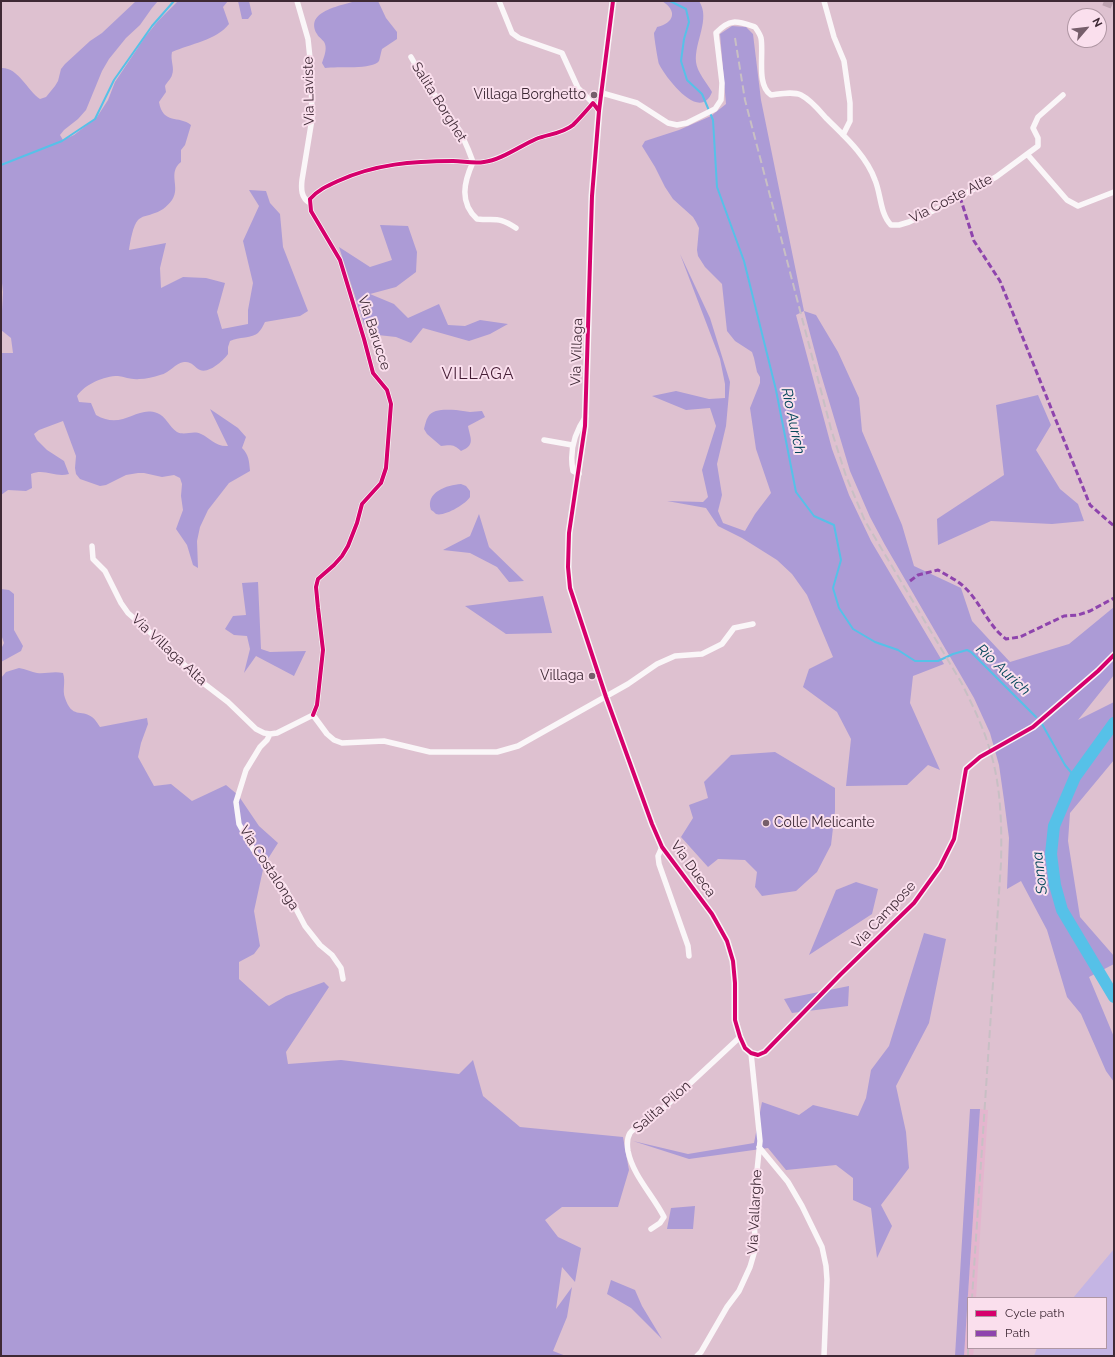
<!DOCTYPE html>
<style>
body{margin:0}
#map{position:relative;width:1115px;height:1357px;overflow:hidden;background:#dec1d0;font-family:Raleway,sans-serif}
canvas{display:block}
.frame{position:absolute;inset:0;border:2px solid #3e2935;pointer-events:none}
.legend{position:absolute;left:967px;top:1297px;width:140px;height:52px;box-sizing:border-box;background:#fadfed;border:1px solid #af96a3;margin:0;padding:5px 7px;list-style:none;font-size:12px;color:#3e2935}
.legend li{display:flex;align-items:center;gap:8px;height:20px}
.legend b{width:20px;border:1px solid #af96a3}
.north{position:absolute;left:1067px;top:8px;width:40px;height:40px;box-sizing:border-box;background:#fadfed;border:1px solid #af96a3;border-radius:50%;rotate:62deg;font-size:11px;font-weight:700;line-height:16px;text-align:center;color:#3e2935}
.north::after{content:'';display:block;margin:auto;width:14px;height:18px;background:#765e6b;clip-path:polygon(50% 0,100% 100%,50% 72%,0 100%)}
</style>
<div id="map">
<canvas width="1115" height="1357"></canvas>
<div class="frame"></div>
<ul class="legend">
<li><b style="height:5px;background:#d6006c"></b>Cycle path</li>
<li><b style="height:5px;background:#8e44ad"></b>Path</li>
</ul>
<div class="north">N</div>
</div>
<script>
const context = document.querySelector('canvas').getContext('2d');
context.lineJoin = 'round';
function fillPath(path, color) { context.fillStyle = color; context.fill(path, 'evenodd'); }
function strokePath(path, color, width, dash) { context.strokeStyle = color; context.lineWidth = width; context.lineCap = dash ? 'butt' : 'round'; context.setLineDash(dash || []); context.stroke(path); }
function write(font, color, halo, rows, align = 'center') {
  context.font = font + ' Raleway,sans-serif'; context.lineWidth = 4; context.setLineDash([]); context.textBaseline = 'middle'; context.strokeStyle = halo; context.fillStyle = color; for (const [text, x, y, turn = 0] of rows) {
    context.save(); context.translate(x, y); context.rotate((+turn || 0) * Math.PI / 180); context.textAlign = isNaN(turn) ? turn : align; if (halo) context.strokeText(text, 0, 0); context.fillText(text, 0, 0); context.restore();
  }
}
fillPath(new Path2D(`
 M980,1109L988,1110L976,1298H968V1348H974L973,1356H964Z`), '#e4b5ce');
fillPath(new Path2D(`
 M1114,1249V1356H1034L1037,1348H1106V1298H1073Z`), '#c4b5e4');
fillPath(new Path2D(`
 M136,1H158L152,8L140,25L126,38L109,59L102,71L86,110L78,119L64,130L60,135L63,140L74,135L97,117L108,100L115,82L145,37L158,21L178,1H228L223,7L229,24C217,40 190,44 172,52C170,60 175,68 172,75C171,79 167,82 165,86L166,92L159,102C163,125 179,115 191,125L185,145L181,150V162C167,173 181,187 172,200C167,207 160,212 152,214C147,216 142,216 138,220C133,225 130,242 129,250L166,243L160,268L161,288L183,277L206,278L225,283L217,312L222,329L248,324V310L253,283L243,241L259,206L249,190L266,191L270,203L280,214L283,247L308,311L300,316L265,322C263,326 261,330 258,333C253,338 238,337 230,341L228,347V354C224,360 209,374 200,370C194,367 192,361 184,362C175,363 170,373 160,375C154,377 146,379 139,379C132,380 125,377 118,376C104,376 85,384 77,396L79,402L91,403L96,415C123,431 136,405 157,413C166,416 169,427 177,432C185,436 193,430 201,434C210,438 216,447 228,446L210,409L238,428L246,437L242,448C249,455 249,461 250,471L229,483L208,510L200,527L197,541L198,568L193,565L187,545L176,529L183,510L181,496L182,484L180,478L174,475L162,477L144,473H138L126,475L106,485L100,486L80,479L76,474L75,468L76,456L63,421L39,430L34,434L37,440L47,450L64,461L69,474C55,478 45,468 31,474L32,488L26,491L8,490L1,495V353H13L11,338L1,330L3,292L1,274V68C18,67 27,90 40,99L46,97L55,86L58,81L61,69L65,64L90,41L102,33Z
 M238,1H249L252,14L248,19H242Z
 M355,1H378L386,18L397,32V39L382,49C381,52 380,58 379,61C373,70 337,66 325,68L322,63C324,57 327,50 325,44C324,40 319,38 317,34C304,11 341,6 355,1Z
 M662,1H699C711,19 694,42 696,62C697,72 707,83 712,92C700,123 666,78 659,64C658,61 654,37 654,33C654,33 657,28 657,27C674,23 678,11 662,1Z
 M732,26L746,27L753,34L761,100L804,311L816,315L838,352L859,398L862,431L902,525L914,566L961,588L972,621L1010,662L1069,644L1114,607V675L1078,720L1114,702V760L1070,813L1068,841L1080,917L1114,956V964L1089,977L1114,1037V1082L1106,1071L1081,1014L1067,997L1047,930L1021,881L1007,889L1009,838L1004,800L999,765L990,733L974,698L885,545L870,517L850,471L820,371L804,311L796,315L832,449L849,495L871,541L944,664L913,676L910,703L940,770L928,765L907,785L846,786L851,739L837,712L803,687L809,669L833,657L807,595L792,574L777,560L742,538L718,526L706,508L667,501L703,502L708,497L702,470L716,426L710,408L686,410L652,396L676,391L709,399L725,398V384L720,359L680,254L710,318L730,382L726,426L717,464L722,495L718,511L723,523L745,531L755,514L771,493L756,449L750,408L760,383V377L757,372L754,358L752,352L735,341L727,331L722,284L705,267L698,256L697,250L699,228L696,222L693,217L673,199L665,187L655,167L642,146L645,141L679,130L711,116L726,104L720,34Z
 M380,225L408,226L417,252L416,272L396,287L370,294L394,304L408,318L439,304L448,325L465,326L480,320L508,324L490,334L469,341L423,328L411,343L396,337L378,335L364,324L339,247L370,267L392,260Z
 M1038,395L1051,425L1036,450L1060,489L1078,504L1084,521L1052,524L991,521L938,545L937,519L1004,475L996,405Z
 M456,410L470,412L482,411L485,417L468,426C470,438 476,445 461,451C454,444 450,445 441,446L427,434L424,429C425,425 426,420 428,417C433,408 447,410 456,410Z
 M461,484L466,486L470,491C470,492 470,497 470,497C466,504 444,517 436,514C436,514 432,510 431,510C425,492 447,485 461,484Z
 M479,514L489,547L524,581L509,582L497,567L470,553L443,550L470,536Z
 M258,582L261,649L270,652L306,651L294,676L256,656L244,673L250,649L247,636L234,635L225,629L233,616L246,615L242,583Z
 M1,589L9,590L14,594V630L23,646L21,651L1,662V649L4,643L1,634Z
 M543,596L552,633L506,634L465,606Z
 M19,668C25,669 32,672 37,673C46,674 53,671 63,673C66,682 62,690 65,698C72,719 81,709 92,717C95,719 98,724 100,727L147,718L148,724L141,743L138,757L154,786L171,784L192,801L226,785L238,795L259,826L278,843L264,865L254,911L260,946L254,954L239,962V979L269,1006L286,996L324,982L329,987L286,1052L288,1064L341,1060L459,1074L473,1060L483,1096L520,1127L623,1137L629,1170L618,1207H562L545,1220L558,1237L581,1248L575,1282L562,1267L556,1309L572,1287L567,1317L553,1351L566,1356H1V678L6,672Z
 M775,752L835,788V811L831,845L817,872L796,891L762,896L755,887L757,872L745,860L718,859L708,867L681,837L693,818L689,805L708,798L704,782L731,755Z
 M856,882L878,889L872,914L809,955L836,890Z
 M924,933L946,939L929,1023L896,1086L906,1132L909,1168L881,1205L892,1226L877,1258L871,1208L853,1200V1178L836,1165L786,1170L768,1148L689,1159L633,1141L688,1154L754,1143L762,1102L799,1115L813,1105L858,1116L866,1098L871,1070L889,1046Z
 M849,986L848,1006L792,1013L784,999Z
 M970,1109H980L964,1356H955Z
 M695,1206L693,1229H667L671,1208Z
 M611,1280L635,1290L642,1306L662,1339L631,1308L607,1294Z`), '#ac9bd6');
strokePath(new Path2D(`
 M670,1L686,9L689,22L684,39L681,61L687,80L702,94L713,120L717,187L744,261L776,390L796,492L814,516L834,525L841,560L833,588L839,608L853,629L875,642L898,650L915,661H938L953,654L967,650L971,652L1036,717
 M1,165L62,141L95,119L114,80L152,26L174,1
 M1042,724L1065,765L1075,777`), '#56c1e8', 2);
strokePath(new Path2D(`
 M1114,723L1075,777L1054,826L1051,854L1055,885L1062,910L1114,997`), '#56c1e8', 12);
strokePath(new Path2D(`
 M1104,1L1114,5`), '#bea3b1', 9, [9, 4.5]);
strokePath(new Path2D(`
 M297,1L308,39L311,68L312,119L302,180C301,189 301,198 310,203
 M499,1L512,33L519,38L562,53L578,88L593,103
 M824,1L834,37L844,61L850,103V121L843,135
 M411,57L428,87L435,95L460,131L468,149L473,162C464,182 459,202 477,219C496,221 498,216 516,228
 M602,93L637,103L668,123L677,125L687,123L715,109L721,100L722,83L716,33C730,18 737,21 755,27C757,30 760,34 761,38C764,54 756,85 771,95C780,94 793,91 801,95C811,100 819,110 826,118C844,136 866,155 875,180C881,194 880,214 891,225H899L909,222L937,209L996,177L1038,146V138L1033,128L1038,117L1063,95
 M1027,154L1067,200L1078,206L1114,192
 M544,440L572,445
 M579,474L573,471C569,451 575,432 586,416
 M92,546L93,559L105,571L121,603L128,613L169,649L198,679L228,702L256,729L264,733L270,734L277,733L313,715
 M313,715L317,705L323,650L318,608L316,587L318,579L334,565L342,556L348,546L357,523L362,504L381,483L386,468L391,404L387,390L373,373L364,339L340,260L311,211L310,199C318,190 327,186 338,181C375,164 413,161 453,161C463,161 474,164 484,162C501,160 520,146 536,139C548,134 562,134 573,125C580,118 587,110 593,103L599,111
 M313,715L327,734L334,740L342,743L384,741L430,752H497L518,746L628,684L657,664L675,656L702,654L722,644L734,628L753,624
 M270,734L267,740L260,747L246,770L236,802L239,824L253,849L268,871L284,886L305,926L320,945L332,955L341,968L343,979
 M662,847L658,856L659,864L688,946L689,956
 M759,1147L788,1182L802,1206L822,1247L826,1266L827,1280L824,1356
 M651,1229L660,1223L664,1217C653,1195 633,1176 628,1151C627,1145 627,1138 630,1133C635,1126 646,1123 653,1118C682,1091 711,1064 740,1037
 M697,1356L701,1352L727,1307L739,1291L750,1267L755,1250V1236L753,1211L760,1141L751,1053`), '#faf6f8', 5.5);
strokePath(new Path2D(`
 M613,1L599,111L592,196L585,426L569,533L568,567L570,588L606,697L652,824L662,847L712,914L727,941L733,961L735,983V1020L740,1037L745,1048L751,1053L758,1055L765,1052L840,975L914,903L940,867L954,839L966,769L980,757L1033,727L1098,671L1114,655`), '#faf6f8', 7);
strokePath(new Path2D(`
 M735,38L745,100L831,429L846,476L865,521L961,682C971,702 981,722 988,744C1001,782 1002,823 1001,863L972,1298
 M968,1356V1348`), '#c8bfc4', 2, [8, 4]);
strokePath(new Path2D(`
 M960,197L974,241L1000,281L1090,505L1114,526
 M910,581L918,575L938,570C946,575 955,579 962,585C980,600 987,625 1006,639L1020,637L1064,616L1078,615L1090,611L1114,598`), '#8e44ad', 3, [6, 3]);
strokePath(new Path2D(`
 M613,1L599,111L592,196L585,426L569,533L568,567L570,588L606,697L652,824L662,847L712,914L727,941L733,961L735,983V1020L740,1037L745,1048L751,1053L758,1055L765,1052L840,975L914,903L940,867L954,839L966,769L980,757L1033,727L1098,671L1114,655
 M313,715L317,705L323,650L318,608L316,587L318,579L334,565L342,556L348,546L357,523L362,504L381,483L386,468L391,404L387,390L373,373L364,339L340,260L311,211L310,199C318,190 327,186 338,181C375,164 413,161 453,161C463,161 474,164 484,162C501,160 520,146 536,139C548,134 562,134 573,125C580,118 587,110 593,103L599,111`), '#d6006c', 4);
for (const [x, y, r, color] of [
 [594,95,4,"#765e6b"],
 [592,676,4,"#765e6b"],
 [766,823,4,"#765e6b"]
]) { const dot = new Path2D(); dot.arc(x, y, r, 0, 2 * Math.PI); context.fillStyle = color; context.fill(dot); strokePath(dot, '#fadfed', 1.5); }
write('14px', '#3e2935', '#fadfed', [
 ["Via Laviste",309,91,-91],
 ["Salita Borghet",439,102,58],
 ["Via Coste Alte",951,199,-27],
 ["Via Barucce",374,333,72],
 ["Via Villaga",577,352,-88],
 ["Via Villaga Alta",169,650,43],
 ["Via Costalonga",269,868,57],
 ["Via Dueca",693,869,54],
 ["Via Campose",884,915,-47],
 ["Salita Pilon",662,1107,-41],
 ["Via Vallarghe",755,1212,-87]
]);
write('14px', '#3e2935', '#fadfed', [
 ["Villaga Borghetto",586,95],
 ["Villaga",584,676],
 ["Colle Melicante",774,823,"left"]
], 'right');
write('italic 15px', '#04465a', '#fadfed', [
 ["Rio Aurich",793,421,78],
 ["Rio Aurich",1003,670,43],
 ["Sonna",1040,873,-97]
]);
context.letterSpacing = '1px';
write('16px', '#451d35', '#fadfed', [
 ["VILLAGA",478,374]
]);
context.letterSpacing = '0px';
</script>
